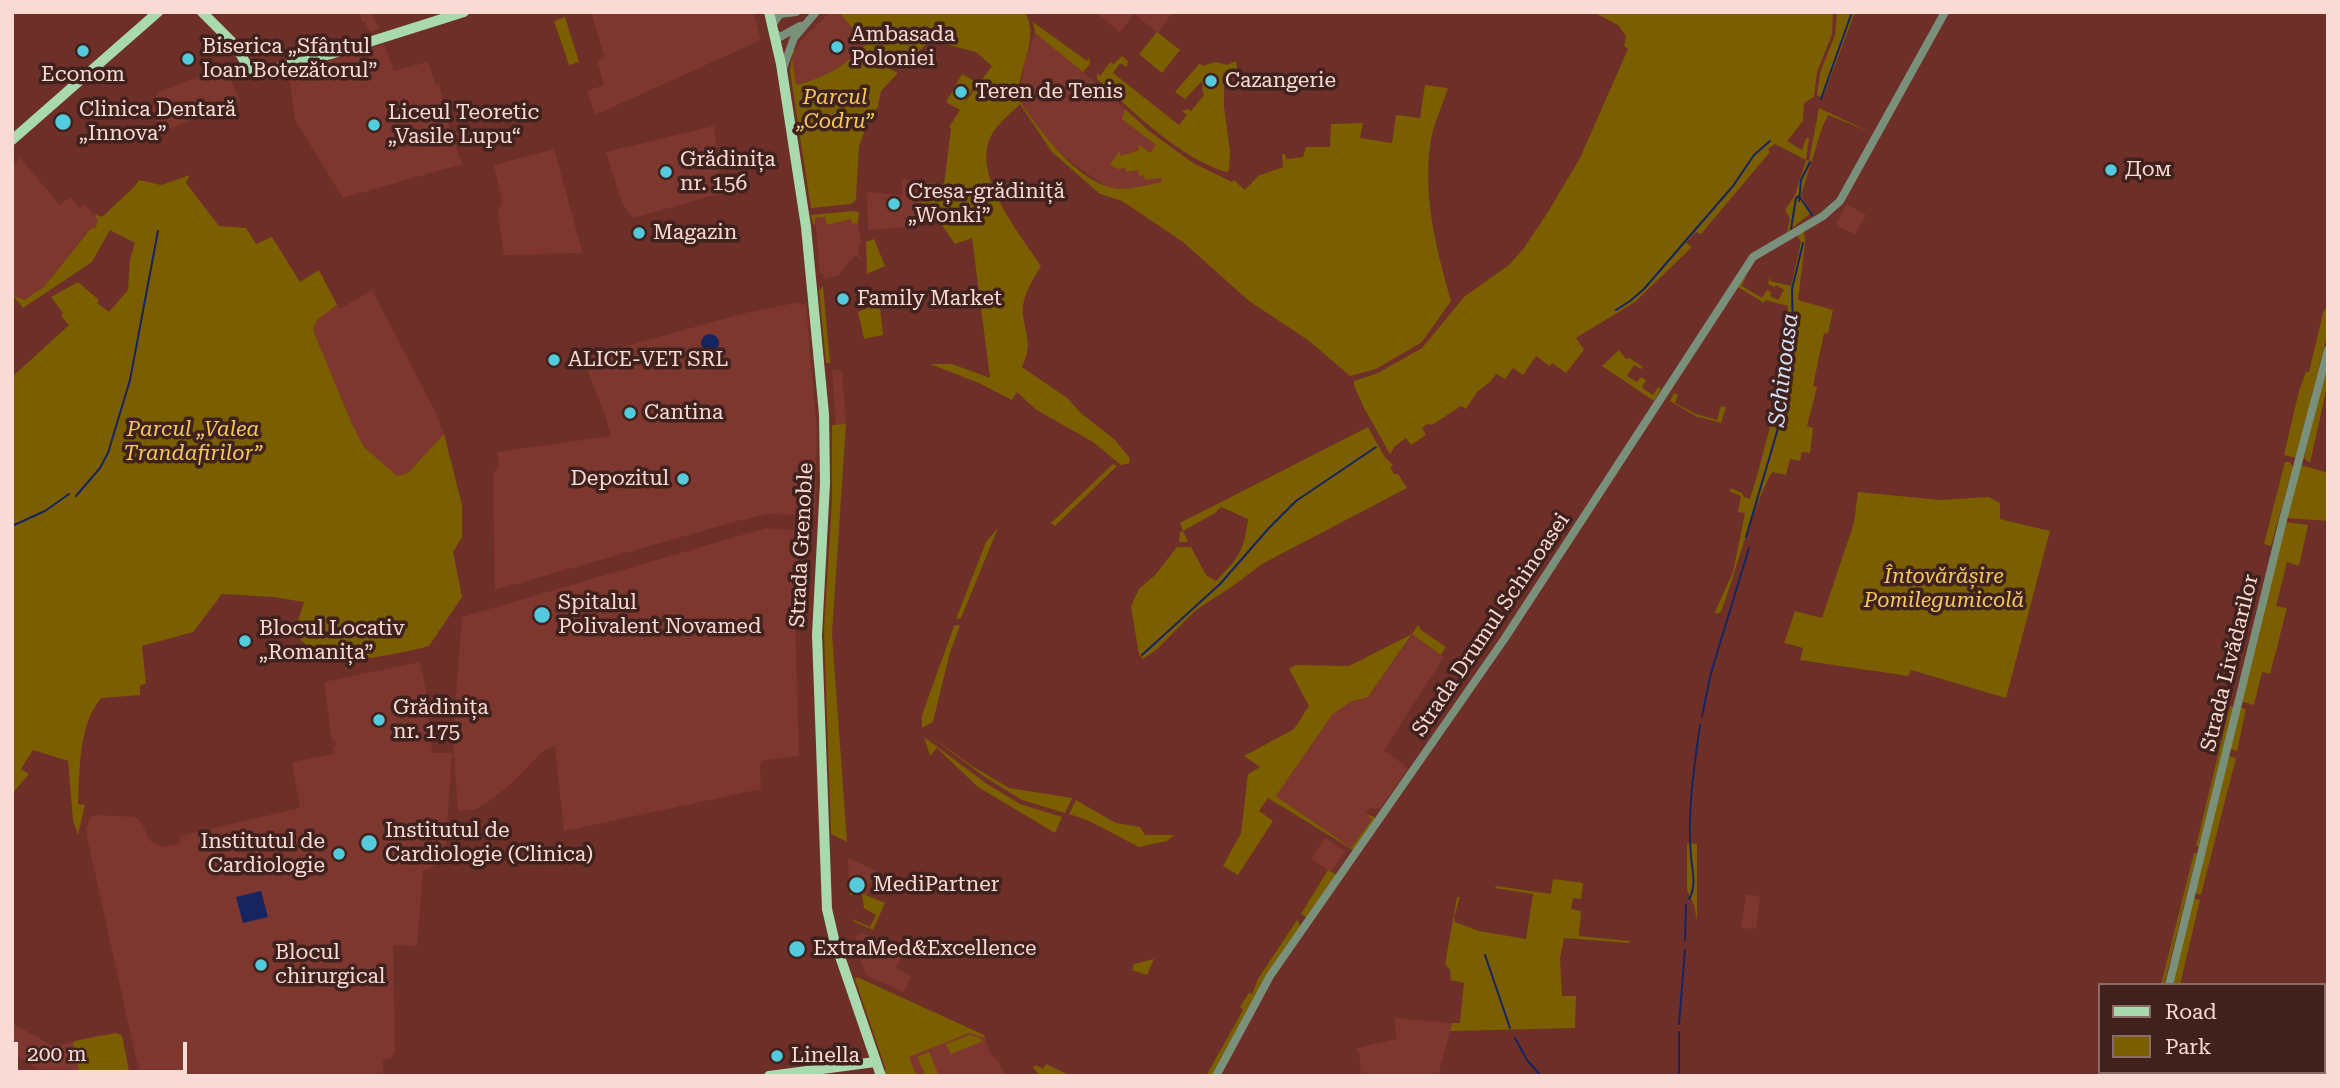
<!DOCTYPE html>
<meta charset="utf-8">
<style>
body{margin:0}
#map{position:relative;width:2340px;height:1088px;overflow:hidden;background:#6e2f28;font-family:"Roboto Serif",serif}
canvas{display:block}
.frame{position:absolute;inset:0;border:14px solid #fadad5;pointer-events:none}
.legend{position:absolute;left:2098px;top:983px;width:228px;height:91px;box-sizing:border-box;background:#3f221e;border:2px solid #8a6c67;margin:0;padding:9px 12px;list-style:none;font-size:21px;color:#fadad5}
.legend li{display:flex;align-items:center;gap:14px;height:35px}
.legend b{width:35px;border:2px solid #8a6c67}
.scale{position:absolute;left:14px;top:1042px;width:173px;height:32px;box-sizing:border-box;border:4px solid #fadad5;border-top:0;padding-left:9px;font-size:21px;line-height:24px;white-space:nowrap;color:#fadad5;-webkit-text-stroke:5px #3f221e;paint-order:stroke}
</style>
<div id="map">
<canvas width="2340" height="1088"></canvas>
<div class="frame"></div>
<ul class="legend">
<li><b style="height:9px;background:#a9daaf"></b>Road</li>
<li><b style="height:19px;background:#7a5e00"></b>Park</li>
</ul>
<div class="scale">200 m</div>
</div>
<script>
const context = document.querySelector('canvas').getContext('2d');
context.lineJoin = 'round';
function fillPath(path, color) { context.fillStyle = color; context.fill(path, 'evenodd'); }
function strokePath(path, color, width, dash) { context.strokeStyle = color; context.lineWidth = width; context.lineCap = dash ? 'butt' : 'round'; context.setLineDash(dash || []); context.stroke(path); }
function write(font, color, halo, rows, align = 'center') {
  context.font = font + ' "Roboto Serif",serif'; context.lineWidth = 7; context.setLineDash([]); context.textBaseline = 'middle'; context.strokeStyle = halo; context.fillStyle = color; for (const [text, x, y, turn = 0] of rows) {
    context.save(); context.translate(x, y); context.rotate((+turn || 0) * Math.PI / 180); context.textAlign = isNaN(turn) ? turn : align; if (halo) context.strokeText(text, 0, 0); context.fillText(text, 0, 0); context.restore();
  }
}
fillPath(new Path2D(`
 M359,12H371L374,20L380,28L370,32L365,22H362Z
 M591,12H753L761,40L595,115L587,91L604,85L597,61L605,58Z
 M830,12H839L867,45L848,62L828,75L795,85L792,57L800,42Z
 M1095,12H1172V13L1158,33L1134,14L1120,32Z
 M1035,33L1095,82L1149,131L1193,163L1214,174L1116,194L1067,159L1050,143L1021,102V85L1025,60Z
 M384,44L394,71L428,62L436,85L439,84L450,130L462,164L343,198L295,120L289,73Z
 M225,66L240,101L161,132L152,113L157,93Z
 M714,126L722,193L633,218L622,203L606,152Z
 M554,149L582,251L580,253L504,255L498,214L502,200L494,165Z
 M20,158L60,205L70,197L79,208L85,204L98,220V223L96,227L89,229L44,287L23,301L12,295V165Z
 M902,179L922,182V219L906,227L868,230L867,192L902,195Z
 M1847,204L1866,215L1855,234L1841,228L1836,223Z
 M857,213L861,244L858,245L859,256L862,257V261L855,255L839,275L823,279L824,274H820L815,218L826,217L827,225Z
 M372,290L435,411L444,434L408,473L397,476L364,447L352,424L313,330L317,320L337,305L340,309Z
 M795,303L806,305L817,431L815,515L767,514L737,521L495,590L493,473L499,466L497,452L611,436L605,415L583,358L745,313Z
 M832,370H842L846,424L836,425Z
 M766,528L800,531L795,620L799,756L762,760L760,764L761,789L564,831L555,746L543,751L512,783L488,802L476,809L458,811L453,737L462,617Z
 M1413,634L1444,657L1384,750L1408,768L1380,809L1369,808L1366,814L1372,818L1351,848L1276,796L1332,715L1350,702L1368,697Z
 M420,662L428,700L432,753H452L445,855L447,860L423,871L417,946L393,945L395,1051L392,1058L383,1060V1076H140L88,841L86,829L90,818L96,815L135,817L142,823L149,840L162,847L181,843L180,836L300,808L292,762L334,754L333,746L336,745L335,741H332L324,682Z
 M1325,838L1345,851L1331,872L1311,859Z
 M848,858L877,871L867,895L849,888Z
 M1746,895L1760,896L1756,929L1741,928Z
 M863,933L904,951L896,968L911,976L904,992L865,975L855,944L857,943L855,936Z
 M873,985L984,1035L991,1055L998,1060L1005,1076H917Z
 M1395,1018L1452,1023L1438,1076H1361L1359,1053L1356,1050L1361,1047L1396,1039Z
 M12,1023L54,1047L97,1035L121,1034L130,1076H50L12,1053Z`), '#7e372f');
fillPath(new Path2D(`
 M839,12H1025C1042,42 1012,74 1021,102C1023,108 1030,114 1033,120C1052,146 1085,186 1119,189C1132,189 1149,185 1162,182L1161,178L1145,180L1144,175L1139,176L1138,170L1126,172L1125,168L1119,169L1110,165L1119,151L1121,156L1139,150L1138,144L1150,153L1156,145L1122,119L1125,109L1149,131L1193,163L1232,182L1234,180L1245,190L1258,176L1283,167L1282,154H1285L1286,159L1303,157L1306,147H1330L1331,124L1363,123L1360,138L1392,143L1396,115L1420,118L1425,85L1448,88C1442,107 1432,127 1430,146C1423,199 1437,251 1451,301L1422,342L1376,369L1350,376L1308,340L1249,301L1183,242L1122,201L1100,194L1052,152L1020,104C1011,113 997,124 991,136C971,175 1020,234 1041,266C1034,278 1024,293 1023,307C1022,331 1035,340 1022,367L1067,398L1082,414L1114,439L1129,457L1130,463L1121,465L1093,442L1035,409L1017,392L1012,400L979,383L930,364H952L990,378L972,238L955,244L934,214L922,219V182L944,185L951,128L949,127L960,110L946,102L962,74L976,82L963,105L992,66L976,52L930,40L907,64L890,62L888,68L898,73L881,91L878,106L867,125L859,146L856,200L851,204L811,208L790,71L793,51H795L792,57L796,85C830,75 840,69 866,45Z
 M1593,12H1833L1832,34L1817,72L1814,97L1804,103L1803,121L1787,141L1802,150L1806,138H1809L1806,160L1809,161L1819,108L1870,132L1828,115L1822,128L1801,195L1811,213L1787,232L1790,219L1785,210L1795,195L1806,160L1775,144L1768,149L1770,152L1701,234L1696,232L1686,243L1692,247L1635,302L1576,338L1584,350L1566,373L1552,363L1550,366L1536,356L1523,375L1513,368L1505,379L1496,374L1491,381L1477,392L1466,409L1461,406L1432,425L1427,424L1422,428L1426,435L1411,445L1406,438L1395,446L1390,454L1364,408L1354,385V381L1378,373L1422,348L1465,296L1509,265L1524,248L1548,212L1580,158L1628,49L1624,46L1626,36L1618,25Z
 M1837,12H1855L1823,97L1817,96L1820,73L1835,35Z
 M565,17L579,62L569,65L554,21Z
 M1033,22L1087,61L1089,57L1090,64L1083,72L1035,33Z
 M1157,32L1180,50L1162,73L1139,54Z
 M1122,56L1128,61L1127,67L1120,63L1113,73L1179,125L1187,115L1182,111L1188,109L1191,111L1204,95L1202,89L1203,84L1201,82L1185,99L1175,92L1200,63L1202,66L1216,62L1227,65L1236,61L1237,69L1224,80V107L1230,151L1229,171L1226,172C1179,158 1134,112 1097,79V73L1100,76L1110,62L1114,64Z
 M190,175L186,183L219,226L246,228L256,244L272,237L300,282L319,270L337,305L317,320L313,330L352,424L364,447L397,476L408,473L444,434L462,505V537L453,552L462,597L429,646C418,650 354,662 343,661C333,660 299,644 297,634C295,623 302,612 304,602L273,597L222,594L193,632L142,646L146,683L140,686V695L101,698C78,726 80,769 78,804L85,805L78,835L73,820L68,761L33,750L21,769L29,774L12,794V377L69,325L61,316L63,313L51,297L78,282L99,300L97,303L109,312L128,290L130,259L135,243L110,230L92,262L23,308L14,297L12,298V295L24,300L44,287L90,229L96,227L98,220L94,214L102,217L134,187L139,180L161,185Z
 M854,211L859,212L858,223L852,224L851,219L827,225L825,217L815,218V225L813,224L811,215Z
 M1804,231L1805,243L1798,300L1833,310L1828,334L1824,333L1813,386L1817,387L1807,426L1813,428L1810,453L1802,452L1800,461L1790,459L1786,475L1772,472C1749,514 1738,567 1721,612L1716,614L1715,612L1733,572L1745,513L1738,512L1741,496L1731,492L1730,488L1742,493L1744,497L1750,499C1769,437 1785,372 1788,306L1765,300L1764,303L1738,287L1747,274L1742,286L1762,298L1767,290L1771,292L1770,296L1778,300L1784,290L1776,285L1774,287L1768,284L1770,276V281L1791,286L1801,242L1797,235Z
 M874,239L885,266L867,274L866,242Z
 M823,286L830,363H826L819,290Z
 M876,304L880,308L883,335L864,339L858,312Z
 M2324,309L2328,310V332L2296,458L2284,455L2299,391L2306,372H2309Z
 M1619,350L1626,359L1629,358L1643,367L1641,369L1634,365L1627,376L1637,382L1641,377L1646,380L1642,388L1653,395L1658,387L1661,389L1654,401L1602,366Z
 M2328,360V382L2310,463L2304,458Z
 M1674,393L1678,395L1675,403L1696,414L1717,420L1721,406L1726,407L1721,423L1700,417L1699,418L1670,401Z
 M846,424L832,634L847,842L831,834L824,630L832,500V425Z
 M1368,427L1384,456L1393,465L1390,467L1394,474H1398L1407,488L1262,564L1233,586L1196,610L1156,650L1143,659L1139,654L1131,607L1134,599L1139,589L1155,575L1177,547H1191L1206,575L1216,581C1238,558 1244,552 1248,519L1221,507L1215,513L1183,531L1188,542H1179L1180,532L1183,531L1180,523Z
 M2285,462H2290L2293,467L2271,546L2264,544Z
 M1113,464L1117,466L1055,526L1051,523Z
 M2301,465L2328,473V521L2286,518Z
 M1858,492L1940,500L1989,497L2000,503V519L2050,531L2006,698L1911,670L1908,676L1800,660L1803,648L1784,643L1795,611L1822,618L1854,523Z
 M2285,522L2308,525L2299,566L2287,562L2276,606L2287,608L2270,674L2262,672L2254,705L2240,701Z
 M998,528L961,618L956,619L986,542Z
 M960,625L949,656L933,722L922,728V715L954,626Z
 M1418,625L1421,630L1446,647L1441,655L1412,634L1368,697L1350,702L1332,715L1276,796L1351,848L1372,819L1366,814L1374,817L1375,821L1353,850L1268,798L1259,811L1273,821L1238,875L1223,866L1241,833L1248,774L1260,767L1244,756L1294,729L1309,706L1289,669L1295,665L1349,666L1412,634Z
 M2230,706L2234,707L2199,846H2196Z
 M2239,707L2246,709L2237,751L2230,749Z
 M925,732L972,766L1009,788L1072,798L1065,813L1022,800L982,775Z
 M924,737L987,784L1020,804L1062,817L1055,833L978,787L937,748L930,756Z
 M2228,756L2236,758L2201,895L2194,893Z
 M1076,800L1116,823L1140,827L1145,835H1174L1167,841L1139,847L1089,821L1069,814Z
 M1687,843L1697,844V921L1694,905L1687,890Z
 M2194,853H2197L2164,985H2161Z
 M1328,870L1337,875L1307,918L1301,914Z
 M1553,879L1583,883L1581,899L1573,898L1571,909L1581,911L1579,936L1630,941L1629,943L1564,938L1560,958L1562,996H1576L1575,1028L1450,1031L1452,1023H1460L1464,983L1451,980L1450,970L1445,964L1457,897H1460L1454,917L1455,922L1479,931L1526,939L1533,894L1495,888L1496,886L1551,894Z
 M849,888L885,903L873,930L853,921L852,919L870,927L876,915L864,908L862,894L850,895Z
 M2192,898L2200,900L2180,985H2171Z
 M1297,920L1301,926L1213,1076H1206L1243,1010L1240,1007L1249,993L1252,994L1258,979Z
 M1154,959L1147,975L1132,970L1134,964Z
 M857,977L984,1035L985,1038L969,1033L909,1057L917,1076H886L884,1071L886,1070L855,979Z
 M116,1033L122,1036L130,1076H80L73,1043L75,1041Z
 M970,1035L978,1037L983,1041L951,1054L946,1044Z
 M929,1052L939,1076H926L917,1057Z
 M1046,1064L1071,1076H1040L1033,1067L1036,1065L1043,1069Z`), '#7a5e00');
fillPath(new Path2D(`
 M701 343a9 9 0 1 1 18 0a9 9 0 1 1-18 0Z
 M261,891L268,917L243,923L236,897Z`), '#162560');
strokePath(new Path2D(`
 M1821,99L1852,12
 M1799,201L1801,180L1810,162
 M1791,229L1796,198L1799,196L1812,215
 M1616,310L1630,301L1644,289L1733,186L1754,155L1770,141
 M76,496L100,468L108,453L130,380L158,231
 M12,526L45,511L69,494
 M1746,537L1784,408L1793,333L1792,289L1803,243
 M1142,655L1220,584L1269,528L1296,501L1376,447
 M1702,716L1711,673L1749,548
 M1689,899C1697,886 1692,871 1691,856C1687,813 1694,768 1700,725
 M1685,940L1686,905
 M1485,955L1510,1028
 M1679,1024L1685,950
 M1679,1032V1076
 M1515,1038L1527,1060L1541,1076`), '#162560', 2);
strokePath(new Path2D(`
 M773,24L780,14L796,12
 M775,33L780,37L800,26
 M782,71L794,38L816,12
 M2169,985L2283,520L2328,350
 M1216,1076L1270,976L1505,638L1753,257L1823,216L1840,201L1945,12
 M2145,1076L2146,1072`), '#79907b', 8);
strokePath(new Path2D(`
 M202,12L236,46L249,69L265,71L331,54L464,12
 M769,12L781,64L806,227L824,414L825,483L817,635L827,909L834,939L881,1076
 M12,140L158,12
 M769,1076L875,1062`), '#a9daaf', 10);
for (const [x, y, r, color] of [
 [837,47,7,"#53cbdc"],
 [83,51,7,"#53cbdc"],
 [188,59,7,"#53cbdc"],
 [1211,81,7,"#53cbdc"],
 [961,92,7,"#53cbdc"],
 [63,122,9,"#53cbdc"],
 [374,125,7,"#53cbdc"],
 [2111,170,7,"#53cbdc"],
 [666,172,7,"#53cbdc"],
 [894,204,7,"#53cbdc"],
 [639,233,7,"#53cbdc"],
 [843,299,7,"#53cbdc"],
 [554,360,7,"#53cbdc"],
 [630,413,7,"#53cbdc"],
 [683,479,7,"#53cbdc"],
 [542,615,9,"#53cbdc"],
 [245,641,7,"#53cbdc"],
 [379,720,7,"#53cbdc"],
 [369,843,9,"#53cbdc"],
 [339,854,7,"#53cbdc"],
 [857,885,9,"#53cbdc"],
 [797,949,9,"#53cbdc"],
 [261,965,7,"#53cbdc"],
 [777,1056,7,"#53cbdc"]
]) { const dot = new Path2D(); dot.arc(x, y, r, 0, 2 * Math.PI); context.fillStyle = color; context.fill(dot); strokePath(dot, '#3f221e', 2.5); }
write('21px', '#fadad5', '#3f221e', [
 ["Ambasada",851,35],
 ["Poloniei",851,59],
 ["Biserica „Sfântul",202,47],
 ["Ioan Botezătorul”",202,71],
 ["Econom",83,75,"center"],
 ["Cazangerie",1225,81],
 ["Teren de Tenis",975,92],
 ["Clinica Dentară",79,110],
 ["„Innova”",79,134],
 ["Liceul Teoretic",388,113],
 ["„Vasile Lupu“",388,137],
 ["Grădinița",680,160],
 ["nr. 156",680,184],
 ["Дом",2125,170],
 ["Creșa-grădiniță",908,192],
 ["„Wonki”",908,216],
 ["Magazin",653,233],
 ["Family Market",857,299],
 ["ALICE-VET SRL",568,360],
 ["Cantina",644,413],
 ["Depozitul",669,479,"right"],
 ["Spitalul",558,603],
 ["Polivalent Novamed",558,627],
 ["Blocul Locativ",259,629],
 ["„Romanița”",259,653],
 ["Grădinița",393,708],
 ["nr. 175",393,732],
 ["Institutul de",385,831],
 ["Cardiologie (Clinica)",385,855],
 ["Institutul de",325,842,"right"],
 ["Cardiologie",325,866,"right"],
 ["MediPartner",873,885],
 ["ExtraMed&Excellence",813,949],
 ["Blocul",275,953],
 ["chirurgical",275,977],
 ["Linella",791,1056]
], 'left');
write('italic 21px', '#f4c959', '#3f221e', [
 ["Parcul",835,98],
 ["„Codru”",835,122],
 ["Parcul „Valea",193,430],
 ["Trandafirilor”",193,454],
 ["Întovărășire",1944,577],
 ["Pomilegumicolă",1944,601]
]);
write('21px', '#fadad5', '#3f221e', [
 ["Strada Grenoble",802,545,-87],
 ["Strada Drumul Schinoasei",1491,625,-56],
 ["Strada Livădarilor",2230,663,-76]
]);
write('italic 23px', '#d7dff2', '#3f221e', [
 ["Schinoasa",1784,370,-83]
]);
</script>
